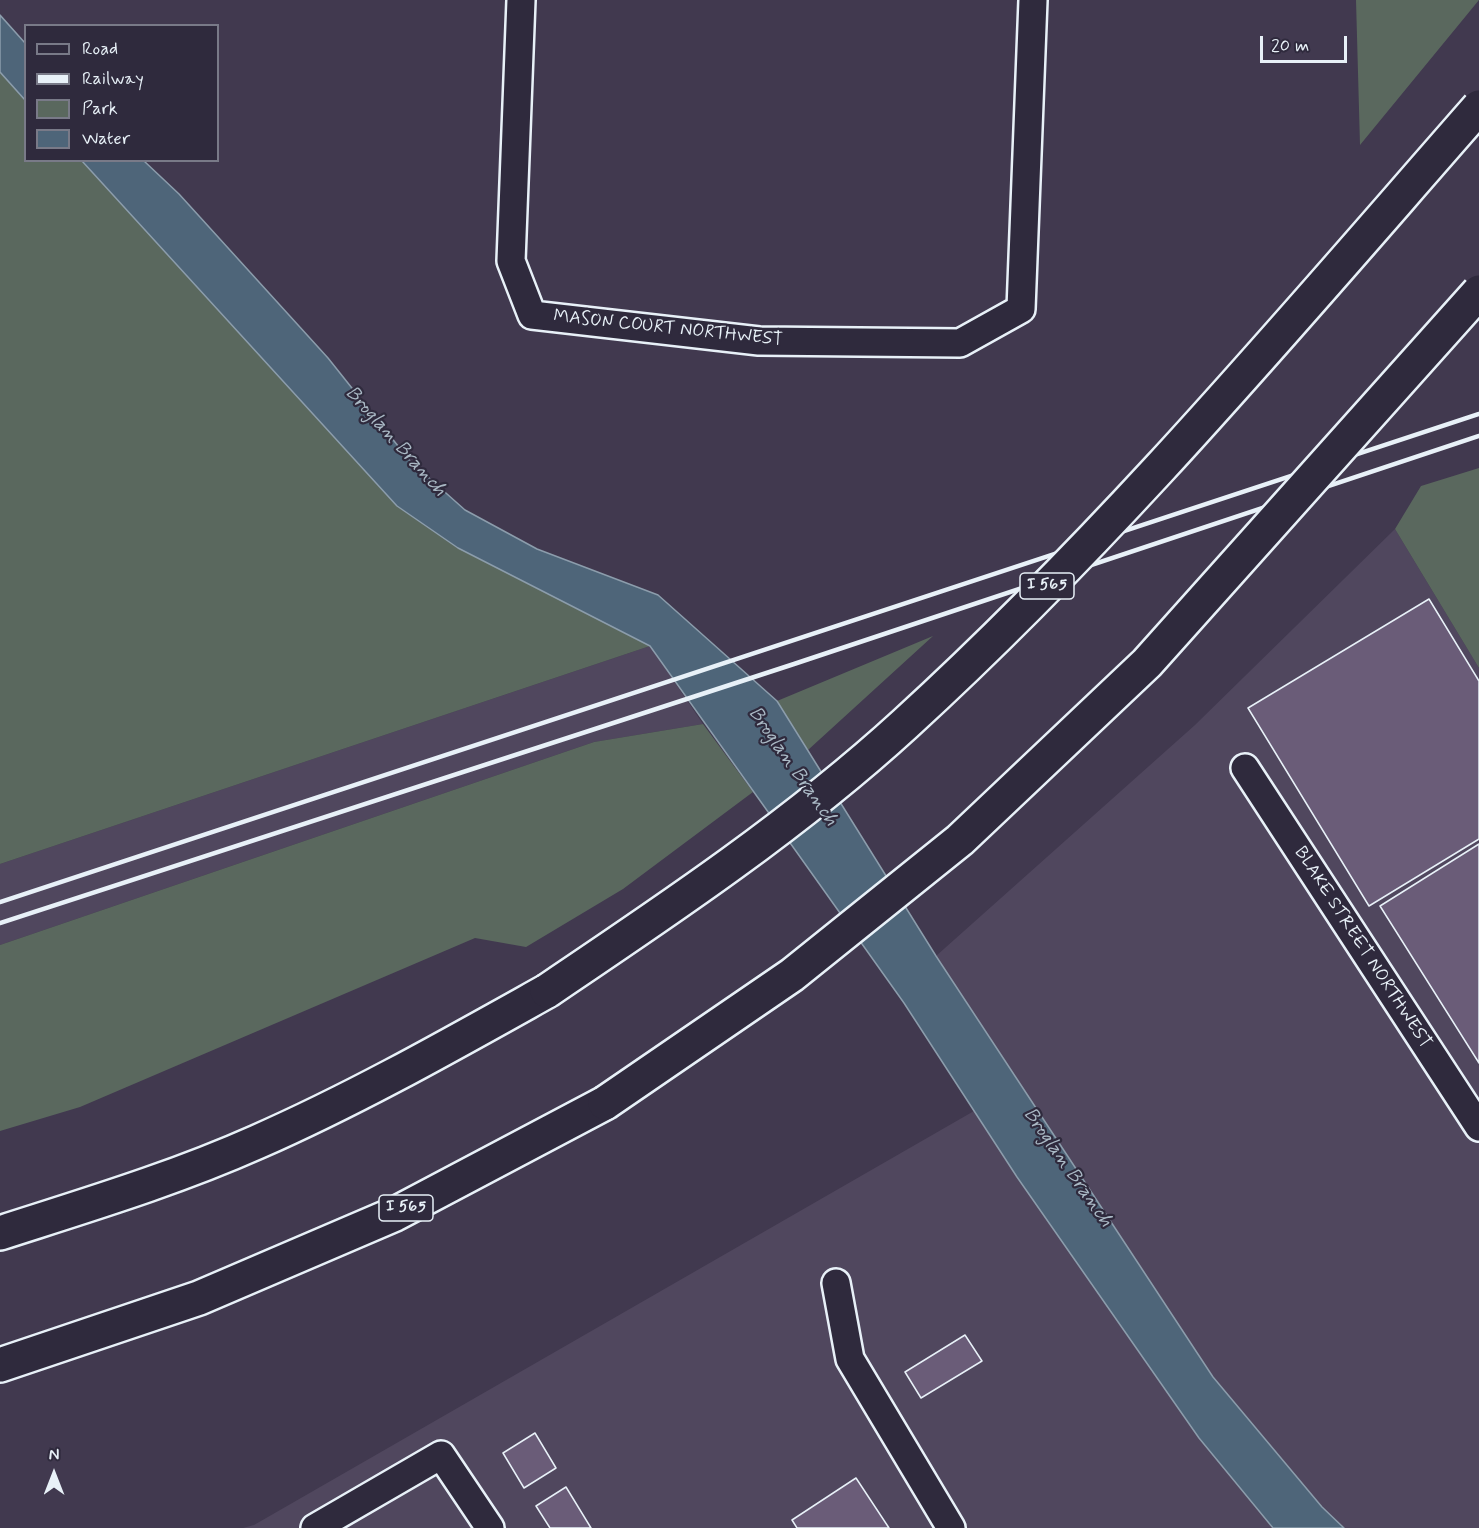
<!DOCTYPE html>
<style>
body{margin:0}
#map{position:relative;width:1479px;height:1528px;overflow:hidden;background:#41394f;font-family:Mynerve,sans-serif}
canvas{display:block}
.legend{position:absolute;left:24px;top:24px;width:195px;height:138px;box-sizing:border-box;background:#2f2a3d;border:2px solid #797a88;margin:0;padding:8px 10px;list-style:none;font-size:18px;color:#e8f1f8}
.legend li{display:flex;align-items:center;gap:12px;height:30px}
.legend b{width:30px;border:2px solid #797a88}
.north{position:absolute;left:24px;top:1444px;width:60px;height:60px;-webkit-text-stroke:4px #2f2a3d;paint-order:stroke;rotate:0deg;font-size:16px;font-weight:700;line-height:24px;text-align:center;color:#e8f1f8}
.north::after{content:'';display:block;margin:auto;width:21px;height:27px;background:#e8f1f8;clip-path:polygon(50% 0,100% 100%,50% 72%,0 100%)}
.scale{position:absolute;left:1260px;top:36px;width:87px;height:27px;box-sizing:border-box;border:3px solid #e8f1f8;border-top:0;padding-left:8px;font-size:18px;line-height:21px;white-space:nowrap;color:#e8f1f8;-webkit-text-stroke:4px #2f2a3d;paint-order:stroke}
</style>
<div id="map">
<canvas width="1479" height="1528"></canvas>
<ul class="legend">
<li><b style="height:8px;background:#2f2a3d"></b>Road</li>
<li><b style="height:8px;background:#e8f1f8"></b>Railway</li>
<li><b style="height:16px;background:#5a685e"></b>Park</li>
<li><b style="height:16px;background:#4e6579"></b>Water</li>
</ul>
<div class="north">N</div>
<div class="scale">20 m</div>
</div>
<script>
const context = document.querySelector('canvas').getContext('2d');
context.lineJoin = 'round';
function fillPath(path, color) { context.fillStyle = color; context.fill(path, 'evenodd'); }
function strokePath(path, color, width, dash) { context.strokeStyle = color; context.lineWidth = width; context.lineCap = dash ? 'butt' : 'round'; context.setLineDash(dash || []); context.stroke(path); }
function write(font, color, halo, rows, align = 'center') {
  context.font = font + ' Mynerve,sans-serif'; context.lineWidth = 4.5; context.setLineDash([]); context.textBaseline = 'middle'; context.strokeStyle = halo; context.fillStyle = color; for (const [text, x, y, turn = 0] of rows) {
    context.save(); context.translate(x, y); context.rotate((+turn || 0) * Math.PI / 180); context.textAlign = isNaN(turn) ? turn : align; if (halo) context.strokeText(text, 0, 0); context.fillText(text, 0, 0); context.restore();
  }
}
fillPath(new Path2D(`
 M1395,529L1479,668V1528H1344L1322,1507L1213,1377L936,956L1195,725Z
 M650,646L703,724L594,742L0,945V864Z
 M974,1111L1017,1177L1199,1438L1273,1528H243L254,1525Z`), '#50475e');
fillPath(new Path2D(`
 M1356,0H1479L1360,145Z
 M0,72L25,100L26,160L82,161L233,324L458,548L650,646L0,864Z
 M1479,468V668L1395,529L1421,486Z
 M933,636L808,750L777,701Z
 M703,724L753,792L623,889L526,947L475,938L80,1107L0,1131V945L594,742Z`), '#5a685e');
const water = new Path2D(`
 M0,15L25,43V100L0,72Z
 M82,161H144L179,194L328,358L410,461L465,510L537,549L658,595L777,701L936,956L1213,1377L1322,1507L1344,1528H1273L1199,1438L1017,1177L904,1003L650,646L458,548L397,506Z`);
fillPath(water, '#4e6579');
strokePath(water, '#8c9dac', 1.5);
const building = new Path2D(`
 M1429,599L1479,681V839L1369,906L1248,708Z
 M1479,844V1063L1380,906Z
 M965,1335L982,1361L921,1398L905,1372Z
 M535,1433L556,1468L524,1488L503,1453Z
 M856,1478L889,1528H797L792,1520Z
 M566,1487L591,1528H550L536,1506Z`);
fillPath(building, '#6a5c78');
strokePath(building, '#e8f1f8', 1.5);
const street = new Path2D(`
 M521,0L511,261L532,315L759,341L960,343L1021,309L1033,0
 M1245,768L1479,1127
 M836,1283L850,1359L951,1528
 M315,1528L441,1455L490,1528`);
const highway = new Path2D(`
 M0,1233C87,1205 174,1179 257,1142C357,1098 452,1044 547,991
 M0,1365L199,1298L395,1214L605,1103`);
strokePath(street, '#e8f1f8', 32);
strokePath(highway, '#e8f1f8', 38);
strokePath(street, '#2f2a3d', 27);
strokePath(highway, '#2f2a3d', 33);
strokePath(new Path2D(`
 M0,902L1479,414
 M0,923L794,664L1479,436`), '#e8f1f8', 4.5);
const highwayBridge = new Path2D(`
 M547,991C669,909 797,823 905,724C1113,534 1294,318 1479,107
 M605,1103L792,975L960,840L1147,663L1479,292`);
strokePath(highwayBridge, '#e8f1f8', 38, []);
strokePath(highwayBridge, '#2f2a3d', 33);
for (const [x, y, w] of [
 [1047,586,54],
 [406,1208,54]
]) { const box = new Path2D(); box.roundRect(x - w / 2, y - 13, w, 26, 4.5); context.fillStyle = '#2f2a3d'; context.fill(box); strokePath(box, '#e8f1f8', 1.5); }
write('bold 16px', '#e8f1f8', null, [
 ["I 565",1047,586],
 ["I 565",406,1208]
]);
write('18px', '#e8f1f8', '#2f2a3d', [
 ["MASON COURT NORTHWEST",668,329,6],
 ["BLAKE STREET NORTHWEST",1362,948,57]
]);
write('italic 20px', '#aab9c5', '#2f2a3d', [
 ["Broglan Branch",395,442,48],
 ["Broglan Branch",792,767,55],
 ["Broglan Branch",1067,1168,55]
]);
</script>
